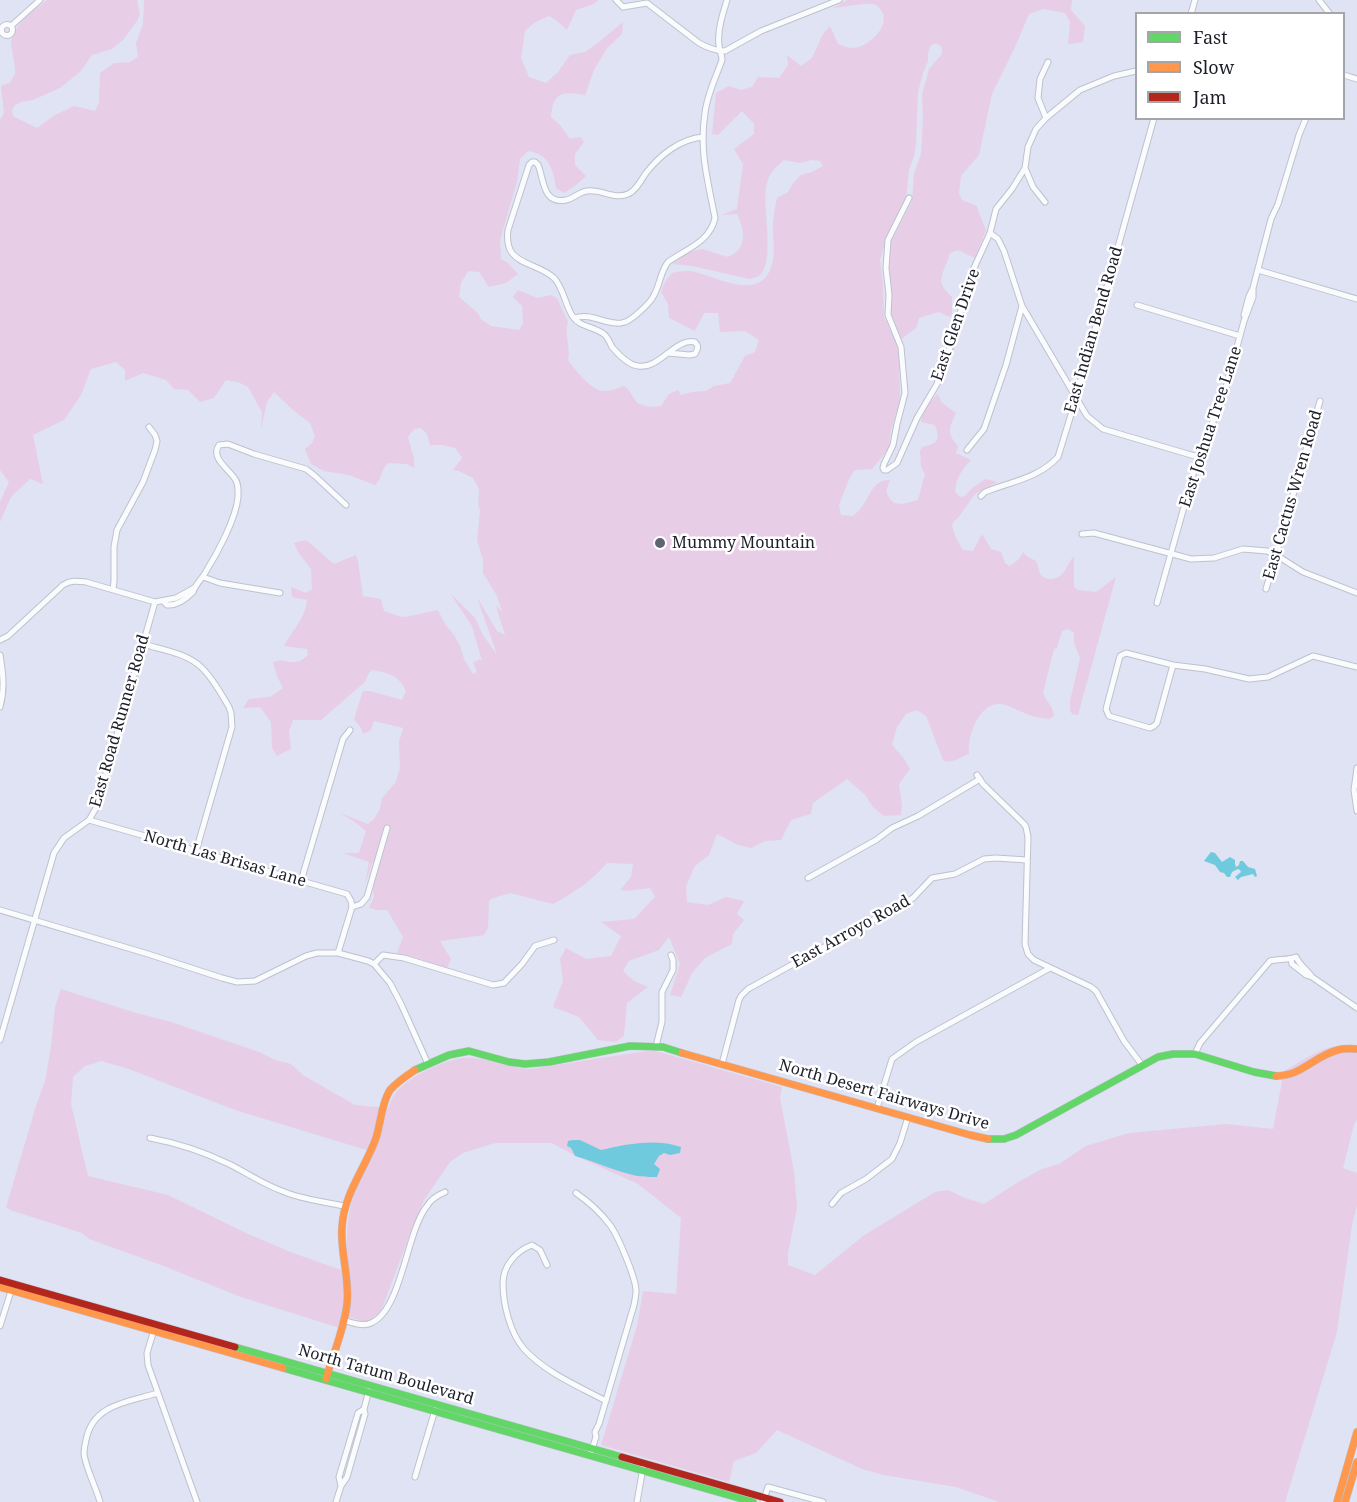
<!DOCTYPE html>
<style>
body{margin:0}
#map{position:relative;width:1357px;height:1502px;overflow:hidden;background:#dfe3f3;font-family:"Noto Serif",serif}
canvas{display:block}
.legend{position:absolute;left:1135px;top:12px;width:210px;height:108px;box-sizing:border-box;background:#fff;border:2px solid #a4a5a9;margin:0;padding:8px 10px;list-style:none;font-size:18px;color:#1c1e29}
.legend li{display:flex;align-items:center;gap:12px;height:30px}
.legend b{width:30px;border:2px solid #a4a5a9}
</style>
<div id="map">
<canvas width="1357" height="1502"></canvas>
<ul class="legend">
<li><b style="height:8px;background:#63d668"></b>Fast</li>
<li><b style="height:8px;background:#ff974d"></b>Slow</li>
<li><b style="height:8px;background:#b3261e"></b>Jam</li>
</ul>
</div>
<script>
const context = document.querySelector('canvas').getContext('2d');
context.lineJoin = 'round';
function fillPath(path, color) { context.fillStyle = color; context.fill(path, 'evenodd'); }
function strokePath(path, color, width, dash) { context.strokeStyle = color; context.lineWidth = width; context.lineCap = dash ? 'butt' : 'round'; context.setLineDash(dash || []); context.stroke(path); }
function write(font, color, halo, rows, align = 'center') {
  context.font = font + ' "Noto Serif",serif'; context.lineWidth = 5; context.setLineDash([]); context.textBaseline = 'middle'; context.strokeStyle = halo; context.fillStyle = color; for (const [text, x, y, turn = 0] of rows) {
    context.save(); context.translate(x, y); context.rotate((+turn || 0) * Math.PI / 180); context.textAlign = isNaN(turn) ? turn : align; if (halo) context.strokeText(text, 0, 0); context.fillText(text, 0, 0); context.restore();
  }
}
fillPath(new Path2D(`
 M47,0H137L140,14L137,21L123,40L112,49L92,55L80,72L60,88L33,100L21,102L15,105L12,110L13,116L37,128L55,115L74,106L95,111L99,103L100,73L114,63L130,62L138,57L136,43L143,24L144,0H598L594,4L576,10L567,30L557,21L549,16L534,23L525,31L521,58L529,77L546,83L558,72L570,55L585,52L599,42L623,22L622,34L607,48L594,70L585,95C562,91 553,92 551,117L560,125L570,139L580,137L584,142L575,154V165L586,176L576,185L564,193L556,188C553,169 549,154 528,151L520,159L517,182L500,240L501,259L508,263L518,274L506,283L489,287L479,272L468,271L461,283L459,297L478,313L481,319L491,326L519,330L523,324L522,306L513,297L518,290L537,298L551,295L557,298L568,322C564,334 571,347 568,360C575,370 592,392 605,391C611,391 618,388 624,386L628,389L637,403L649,407L661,406L669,394L678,390L681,395L692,392L706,391L714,386L730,383L745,356L755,352L759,340L745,331L720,332L718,313H704L695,331L669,318L668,304L661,292L665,282L672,273C678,272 685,270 691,271C716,276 762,304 772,264C776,250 772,236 773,222C774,214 775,206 777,198L788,192L794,182L801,175L812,172L823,166L820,161L812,160L800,163L784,160C774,168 768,175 766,187C762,207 776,262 759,276C758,277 751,278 750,279L692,266L673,264L689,252L702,249L728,257C748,248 745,231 737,214L721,215L737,209L743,164L734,149L754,134V124L742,111L718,135L712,134L716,93L729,86L741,90L752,87L758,77L779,78L788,65L787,55L801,66L812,58L823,34L830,26L838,44C842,45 847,48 852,48C867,49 894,24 880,9C878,6 877,5 873,4C867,3 842,7 834,8L847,0H1072L1071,10L1085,26L1083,42L1068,44L1070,22L1065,13L1043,9L1029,14L1015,47L992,94L979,155L961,176L959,193L962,200L977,206L979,213L986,230L975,258L958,250L950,253C945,274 932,279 952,297V314L949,317L939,312L919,318L916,328L900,340L890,311L892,298L888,268L891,242L912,201L914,173L921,154L923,119L922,95L929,69L942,54V47L936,43L930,46L928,53V61L923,73L918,92L916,144L914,156L909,170L906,198L887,237L880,260L883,283L884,317L899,347L900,400L891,430L889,448L872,469L855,470L850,477L839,505L841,515L853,516C857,513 860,509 863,505C871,494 874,479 890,480C885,493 885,493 894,503L902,504L918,500L925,474L921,467L920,451L922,447C937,444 941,440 935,425L921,422C922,410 930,402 938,394L942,403L956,413C949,429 946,432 958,446L956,453L971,460C962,470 956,477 955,492L960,497L965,496L972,488L986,479L997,482L975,494L958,518L954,521L952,525L955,536L963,550L973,551L982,534L991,549L1001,552L1005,563L1010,566L1019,559L1023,552L1028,557L1036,561C1038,565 1039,572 1041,575C1047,582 1059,579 1063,573C1068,567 1069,561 1074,556V587L1078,590L1096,592L1116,577L1078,715L1072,714L1070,710V701L1080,658L1074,643V633L1068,629L1062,631L1057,648L1054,649L1043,693C1046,702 1054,707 1054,716L1049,719C1040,718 1031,716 1022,712C1016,710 1007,704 1000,704C979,703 967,736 969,754C959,757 952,765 943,760L926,716L917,710L906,714L897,727L892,745L903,757L910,769L899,784L902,806L901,815L884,816L873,807L865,795L847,779L813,803L811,814L791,820L781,840L765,841L751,848L738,845L717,834L709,855L695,866L686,886L687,902L708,905L726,897L744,901L737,914L744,920L733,934L732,944L705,958L692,973L681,997L670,995L680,964L669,937L659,950L629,961L623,971L634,981L648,987L627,1003L624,1036L616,1042L598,1040L579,1017L553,1007L563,981L560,959L566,948L586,959L611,956L621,936L601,922L634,919L655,897L650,888L626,891L620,890L631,877L633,864L607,863C593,880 572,894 553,904L510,893L491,899L489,902L488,928L484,935L440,941L451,959L447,968L417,958L397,953L403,937L387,910H376L369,908L374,897L373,891L374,884L390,829L385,828L374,863H372L365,885L369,862L343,853H359L366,831L355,822L340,813L368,824L374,819L380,809L382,798L396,782L400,767L399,742L403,728L374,721L371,730L363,734L361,728L354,719L363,691H370L402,700L406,691C399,675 388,673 372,670L369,673L365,682L321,720H293L289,731L291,749L277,756L272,748L271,722L260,707L243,708L249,699L270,697L283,688L277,676L273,662C288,657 294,669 308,655L307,649L284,646C292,631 306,617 307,600L292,597L291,587L306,593L312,589L311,569L298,552L294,543L306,540L334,564L356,555L358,561L363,596L381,599L384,611L399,616L405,617L438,610L445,624L454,635L460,646L464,659L473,674L477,672L473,662L477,661L479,659L482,661L472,626L450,593L475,618L483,635L497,655L477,597L497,631L505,635L496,606L502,611L497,596L483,573V560L477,540L480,510L478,504L479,489L473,478L459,471L453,470L462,458L455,448L442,445H430L427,434L421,428L414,429L408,437L414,459V468L407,464L388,463C380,471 383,477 375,485L349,475L324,471L311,464L305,449L312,443L315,436L310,423L293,410L274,392L267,402L261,429L262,412L248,387L238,382L226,380L214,398L200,402L188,390L174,389L166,380L143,373L125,381V370L116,362L91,369L81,395L64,420L33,435L43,484L30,479L11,497L0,522V502L9,482L0,470V120L4,113L1,87L2,85L10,83L15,74V68L11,43C15,22 31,13 47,0Z
 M61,989L133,1012L171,1022L259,1052L275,1060L291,1064L303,1075L355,1105L388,1108C391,1101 394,1093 400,1088C415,1074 451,1056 472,1058C492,1059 510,1069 531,1069L646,1051H656L782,1087L780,1098L794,1171L797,1208L788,1253V1265L815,1275L863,1236L935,1192L948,1190L965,1198L984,1204L1020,1181L1042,1169L1059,1164L1086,1146L1129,1133L1226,1124L1273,1129L1284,1071C1307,1058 1329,1041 1357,1045V1119L1354,1125L1343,1168L1357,1173V1206L1352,1225L1337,1332L1285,1502H999L956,1487L884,1475L862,1469L777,1430L756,1453L734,1461L729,1482L601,1445L637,1326L643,1291L676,1294L681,1218L638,1184L576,1156L552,1143H495L463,1153L450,1162L435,1184L424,1200L412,1229L381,1311L371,1319L363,1322L350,1317L346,1330L241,1297L161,1265L89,1239L82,1233L10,1210L6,1207L36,1106L45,1081L51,1047L55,1007ZM101,1061L126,1068L235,1110L373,1152C370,1162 363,1172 359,1182C346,1209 345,1241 349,1270H341L293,1253L246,1233L168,1195L88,1176L71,1104L73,1077L85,1066Z`), '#e7cee6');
fillPath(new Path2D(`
 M1211,852L1215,853L1222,862L1230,857L1235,860V864L1236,867L1239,865L1240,861H1243L1248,867L1255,869L1257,876L1255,877L1253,874L1241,877L1238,880L1235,877L1241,872L1240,870L1238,869L1232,872L1230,877H1227L1224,873L1220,872L1215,865L1204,861Z
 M573,1140H580L601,1150C626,1144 656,1138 681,1147L680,1153L670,1155L664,1153L659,1156L654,1164L660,1169L657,1177C648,1177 638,1177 629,1174C610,1169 593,1161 575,1156L571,1148L567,1146L568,1141Z`), '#6fcade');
const street = new Path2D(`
 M616,0L623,7
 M1319,0L1330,14
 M623,7L647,3L699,43C708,48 715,51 725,51L761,31L839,0
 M1191,14L1195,0
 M1.5 30a5.5 5.5 0 1 1 11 0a5.5 5.5 0 1 1-11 0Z
 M11,26L40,0
 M1344,75L1357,79
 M1046,118L1080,90L1114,76L1136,71
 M1025,168L1033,187L1045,202
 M909,198L888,240L886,268L889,295L888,315L901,347L905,393L897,424L893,445L884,464L883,468L884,470H887L897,463L917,418L937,384L955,334L968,281L990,233L996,209L1012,189L1025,168L1028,147L1036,129L1046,118L1038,98L1040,79L1048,62
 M990,233L998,239L1004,251L1022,306L1087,416L1103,429L1198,457
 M1258,270L1357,299
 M1137,305L1240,336
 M1244,315L1249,296L1252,290
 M574,318C591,313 600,322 616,323C619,324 622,323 625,322C632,320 650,303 653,297C660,286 660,272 668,262C686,249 710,242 715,218C708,181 699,151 705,113C707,95 716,77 722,60C722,54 719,50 719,45C717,31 723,13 727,0
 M669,353L689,355L695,354C698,349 699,346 695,342C676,337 659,370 638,366C628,365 618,354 612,347C610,343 608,338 605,335C595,326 581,328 573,317C565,305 564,290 555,279C544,267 521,265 512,253C507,246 507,238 508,230L529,165L532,162H535L538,165C544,178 542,205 566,200C573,199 579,192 587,191C601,189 615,200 628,194C636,191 641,180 646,173C660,155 680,139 703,137
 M967,450L984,429L1006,365L1022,306
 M981,496L985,492C1010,482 1039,478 1058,457L1073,408L1154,118
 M1082,534L1094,533L1191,559L1214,558L1243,549L1267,551L1276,555L1303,572L1357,593
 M203,577L220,583L280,593
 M113,589L114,581V547L117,530L143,482L155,450L157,441L155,435L149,427
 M1266,589L1320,401
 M163,601L167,605C176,606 186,599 193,592C195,585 201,580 205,573C217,554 236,519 238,497C238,491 239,484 235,479C229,469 210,458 219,445L228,444L254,454L306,469L315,476L346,505
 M1157,603L1200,450L1222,402L1244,321L1253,297V288L1271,219L1278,204L1299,135L1306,118
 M0,640L8,636L63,585C71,580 77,581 86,582L155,602L176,598L194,588
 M143,644C163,650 186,653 201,667C213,678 221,694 229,707L231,713L232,727L196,851
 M0,655C3,673 5,689 0,707
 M1173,665L1157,723L1154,726L1150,728L1109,716L1106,709L1120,656L1126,653L1173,665L1205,669L1249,679L1268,677L1313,656L1357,667
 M1357,768L1354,790L1357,811
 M977,775L983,784L1024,824L1026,827L1028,837L1025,944L1028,954L1034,960L1091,987L1096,991L1124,1041L1142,1065
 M89,820L347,894L351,901L352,907L338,953
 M808,878L876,840L892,828L918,816L980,779
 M301,881L343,739L350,730
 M352,907L361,904L367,897L387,828
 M0,910L148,954L222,978L237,982L255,981L306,956L317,953H338L368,961L374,964L390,983L401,1004L428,1064
 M1291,959L1292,964L1306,975L1312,977L1357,1008
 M374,964L383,955L404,958L493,985L504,983L522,964L535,946L554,940
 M0,1040L54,853L64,838L89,820L96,808L155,602
 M656,1046L662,1022V992L673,970V960L671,955
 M1195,1054L1200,1043L1270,961C1278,959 1289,960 1296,957C1300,966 1307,969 1312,977
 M722,1064L739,1000L741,996L748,989L913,898L932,878L955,874L984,859L996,858L1027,860
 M877,1108L892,1059L916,1042L1050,968
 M150,1138C177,1143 204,1152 229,1164C247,1173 263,1184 282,1191C302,1200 323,1201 344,1206
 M576,1193C589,1202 601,1213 610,1225C618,1236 636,1278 636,1291C636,1295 635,1300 634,1305L599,1424L595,1432L596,1437L591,1452
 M832,1204L841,1193L866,1179L892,1159L900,1143L908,1117
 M547,1265L540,1250L532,1245C516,1251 503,1266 503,1283C503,1304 510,1333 524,1349C546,1373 578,1386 606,1401
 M344,1320C352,1323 363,1327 371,1323C402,1310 406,1232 427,1206C431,1199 438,1195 445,1192
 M0,1326L12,1288
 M154,1330L147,1353L148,1365L197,1502
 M415,1477L435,1410
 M341,1486L339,1477L358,1413L364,1409
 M100,1502C96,1487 86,1469 84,1454C84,1449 85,1444 86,1440C93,1404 128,1402 158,1393
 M336,1502L341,1486L347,1477L365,1414L364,1409L369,1390
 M637,1502L643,1468
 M763,1502L768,1487L823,1502`);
const fast = new Path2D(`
 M415,1070L449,1055L469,1051L509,1062L525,1064L549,1062L630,1046L663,1047L682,1053
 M988,1139H1004L1016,1135L1158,1057L1173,1054H1195L1254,1072L1276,1076
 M235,1347L622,1457
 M283,1368L753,1502`);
const slow = new Path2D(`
 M682,1053L970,1135L988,1139
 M1276,1076C1302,1076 1314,1056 1338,1050C1344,1048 1350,1049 1357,1049
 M0,1287L283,1368
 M326,1379C333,1354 344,1330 347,1304C350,1278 340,1253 342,1227C344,1193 365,1169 376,1138C381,1123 381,1104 390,1090C397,1082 406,1076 415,1070
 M1337,1502L1357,1432
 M1345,1502L1357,1462`);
const jam = new Path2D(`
 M0,1280L235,1347
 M622,1457L780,1502`);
strokePath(street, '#bec1ce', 7);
strokePath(fast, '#bec1ce', 8);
strokePath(slow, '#bec1ce', 8);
strokePath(jam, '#bec1ce', 8);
strokePath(street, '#fafbfd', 5);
strokePath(fast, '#63d668', 7);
strokePath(slow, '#ff974d', 7);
strokePath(jam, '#b3261e', 7);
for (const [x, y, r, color] of [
 [660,543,6,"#606370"]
]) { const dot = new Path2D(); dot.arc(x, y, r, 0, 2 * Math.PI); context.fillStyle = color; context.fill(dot); strokePath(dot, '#fff', 2); }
write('16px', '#1c1e29', '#fff', [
 ["East Glen Drive",956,325,-71],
 ["East Indian Bend Road",1094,330,-74],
 ["East Joshua Tree Lane",1211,427,-72],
 ["East Cactus Wren Road",1293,495,-74],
 ["East Road Runner Road",120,721,-74],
 ["North Las Brisas Lane",225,859,16],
 ["East Arroyo Road",851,932,-29],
 ["North Desert Fairways Drive",884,1095,16],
 ["North Tatum Boulevard",386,1375,16]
]);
write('16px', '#1c1e29', '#fff', [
 ["Mummy Mountain",672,543]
], 'left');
</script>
